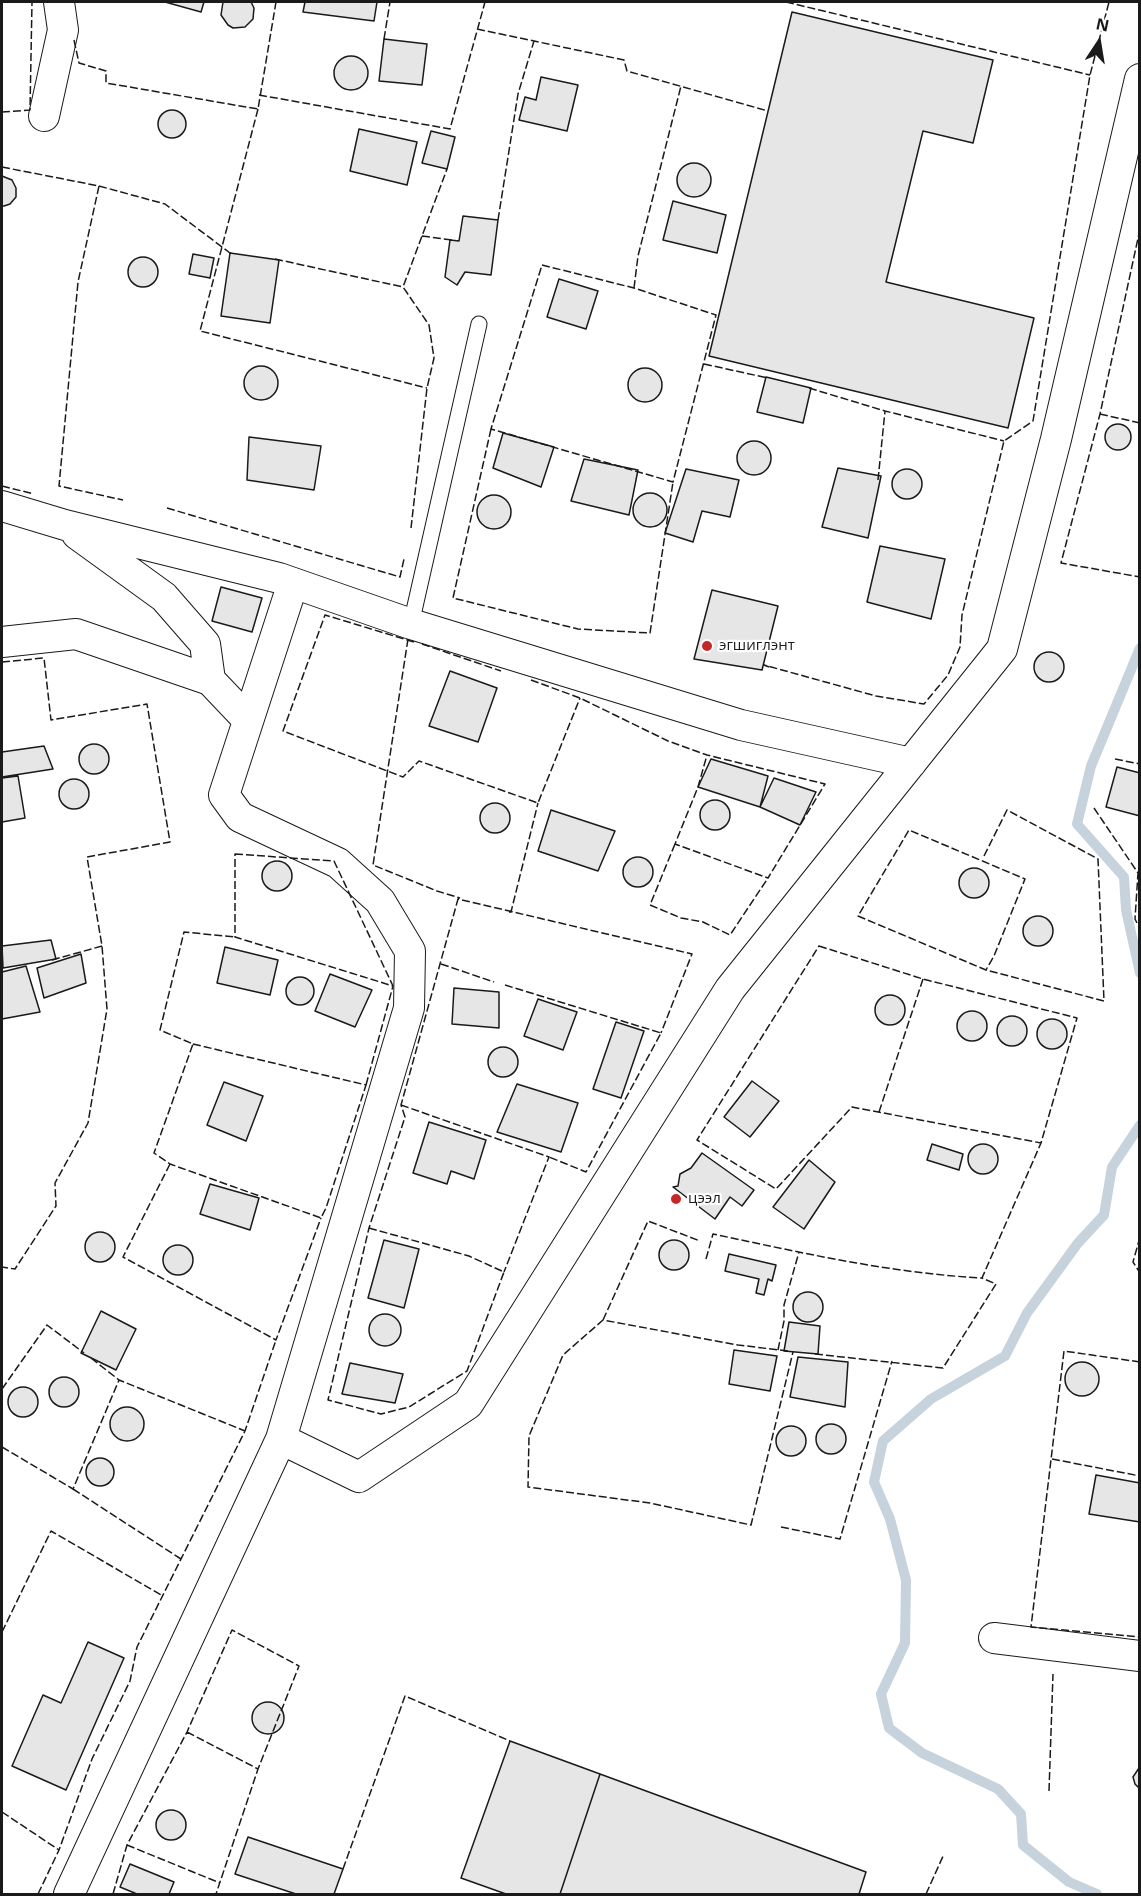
<!DOCTYPE html>
<meta charset="utf-8">
<style>
body{margin:0}
#map{position:relative;width:1141px;height:1896px;overflow:hidden;background:#fff;font-family:"Open Sans",sans-serif}
canvas{display:block}
.frame{position:absolute;inset:0;border:3px solid #1a1a1a;pointer-events:none}
.north{position:absolute;left:1069px;top:12px;width:60px;height:60px;-webkit-text-stroke:4px #fff;paint-order:stroke;rotate:12deg;font-size:16px;font-weight:700;line-height:24px;text-align:center;color:#1a1a1a}
.north::after{content:'';display:block;margin:auto;width:21px;height:27px;background:#1a1a1a;clip-path:polygon(50% 0,100% 100%,50% 72%,0 100%)}
</style>
<div id="map">
<canvas width="1141" height="1896"></canvas>
<div class="frame"></div>
<div class="north">N</div>
</div>
<script>
const context = document.querySelector('canvas').getContext('2d');
context.lineJoin = 'round';
function strokePath(path, color, width, dash) { context.strokeStyle = color; context.lineWidth = width; context.lineCap = dash ? 'butt' : 'round'; context.setLineDash(dash || []); context.stroke(path); }
function fillPath(path, color) { context.fillStyle = color; context.fill(path, 'evenodd'); }
function write(font, color, halo, rows, align = 'center') {
  context.font = font + ' "Open Sans",sans-serif'; context.lineWidth = 4.5; context.setLineDash([]); context.textBaseline = 'middle'; context.strokeStyle = halo; context.fillStyle = color; for (const [text, x, y, turn = 0] of rows) {
    context.save(); context.translate(x, y); context.rotate((+turn || 0) * Math.PI / 180); context.textAlign = isNaN(turn) ? turn : align; if (halo) context.strokeText(text, 0, 0); context.fillText(text, 0, 0); context.restore();
  }
}
strokePath(new Path2D(`
 M1140,648L1091,766L1077,824L1124,877L1126,910L1140,973
 M1097,1894L1069,1882L1023,1845L1021,1814L998,1789L922,1753L889,1728L881,1694L905,1643L906,1580L890,1519L874,1482L883,1441L931,1399L1005,1356L1027,1313L1078,1243L1104,1215L1112,1167L1140,1125`), '#c6d2dc', 10);
const building = new Path2D(`
 M165,2H204L201,12Z
 M223,2H251L254,8L253,19L245,27L233,28L228,25L221,15Z
 M305,2H377L374,21L303,12Z
 M792,12L993,60L973,143L923,131L886,282L1034,318L1008,428L709,356Z
 M384,39L427,44L422,85L379,81Z
 M334 73a17 17 0 1 1 34 0a17 17 0 1 1-34 0Z
 M541,77L578,85L567,131L519,120L525,97L536,100Z
 M158 124a14 14 0 1 1 28 0a14 14 0 1 1-28 0Z
 M359,129L417,142L407,185L350,171Z
 M431,131L455,137L447,169L422,163Z
 M677 180a17 17 0 1 1 34 0a17 17 0 1 1-34 0Z
 M2,176L12,180L16,188V197L10,204L4,206H2Z
 M673,201L726,215L717,253L663,240Z
 M463,216L498,220L491,275L465,272L457,285L445,277L450,240L459,241Z
 M230,253L279,260L270,323L221,316Z
 M193,254L214,258L210,278L189,274Z
 M128 272a15 15 0 1 1 30 0a15 15 0 1 1-30 0Z
 M559,279L598,291L586,329L547,317Z
 M244 383a17 17 0 1 1 34 0a17 17 0 1 1-34 0Z
 M628 385a17 17 0 1 1 34 0a17 17 0 1 1-34 0Z
 M766,377L811,388L803,423L757,412Z
 M1105 437a13 13 0 1 1 26 0a13 13 0 1 1-26 0Z
 M503,433L554,447L541,487L493,468Z
 M249,437L321,446L314,490L247,480Z
 M737 458a17 17 0 1 1 34 0a17 17 0 1 1-34 0Z
 M584,459L638,470L629,515L571,501Z
 M838,468L881,476L868,538L822,527Z
 M892 484a15 15 0 1 1 30 0a15 15 0 1 1-30 0Z
 M686,469L739,480L730,517L702,511L693,542L665,533Z
 M633 510a17 17 0 1 1 34 0a17 17 0 1 1-34 0Z
 M477 512a17 17 0 1 1 34 0a17 17 0 1 1-34 0Z
 M880,546L945,559L931,619L867,602Z
 M221,587L262,598L252,632L212,621Z
 M712,590L778,606L762,670L694,659Z
 M1034 667a15 15 0 1 1 30 0a15 15 0 1 1-30 0Z
 M450,671L497,688L478,742L429,726Z
 M79 759a15 15 0 1 1 30 0a15 15 0 1 1-30 0Z
 M44,746L53,769L2,777V752Z
 M711,759L768,776L760,807L698,787Z
 M1117,767L1140,773V816L1106,807Z
 M18,776L25,818L2,822V778Z
 M774,778L816,792L800,825L760,807Z
 M59 794a15 15 0 1 1 30 0a15 15 0 1 1-30 0Z
 M700 815a15 15 0 1 1 30 0a15 15 0 1 1-30 0Z
 M480 818a15 15 0 1 1 30 0a15 15 0 1 1-30 0Z
 M551,810L615,831L598,871L538,851Z
 M623 872a15 15 0 1 1 30 0a15 15 0 1 1-30 0Z
 M262 876a15 15 0 1 1 30 0a15 15 0 1 1-30 0Z
 M959 883a15 15 0 1 1 30 0a15 15 0 1 1-30 0Z
 M1023 931a15 15 0 1 1 30 0a15 15 0 1 1-30 0Z
 M51,940L56,959L3,968L2,946Z
 M225,947L278,960L270,995L217,983Z
 M81,954L86,983L44,998L37,968Z
 M26,966L40,1012L2,1019V972Z
 M330,974L372,990L355,1027L315,1011Z
 M286 991a14 14 0 1 1 28 0a14 14 0 1 1-28 0Z
 M454,988L499,992V1028L452,1024Z
 M875 1010a15 15 0 1 1 30 0a15 15 0 1 1-30 0Z
 M538,999L577,1012L563,1050L524,1036Z
 M957 1026a15 15 0 1 1 30 0a15 15 0 1 1-30 0Z
 M997 1031a15 15 0 1 1 30 0a15 15 0 1 1-30 0Z
 M1037 1034a15 15 0 1 1 30 0a15 15 0 1 1-30 0Z
 M616,1022L644,1031L621,1098L593,1089Z
 M488 1062a15 15 0 1 1 30 0a15 15 0 1 1-30 0Z
 M752,1081L779,1101L750,1137L724,1117Z
 M224,1082L263,1096L246,1141L207,1125Z
 M517,1084L578,1103L561,1152L497,1132Z
 M429,1122L486,1140L474,1179L451,1171L447,1184L413,1173Z
 M968 1159a15 15 0 1 1 30 0a15 15 0 1 1-30 0Z
 M932,1144L963,1154L959,1170L927,1160Z
 M702,1153L754,1190L742,1206L730,1197L715,1219L673,1187L678,1186L680,1174L691,1168Z
 M809,1160L835,1182L804,1229L773,1207Z
 M210,1184L259,1198L250,1230L200,1214Z
 M85 1247a15 15 0 1 1 30 0a15 15 0 1 1-30 0Z
 M659 1255a15 15 0 1 1 30 0a15 15 0 1 1-30 0Z
 M384,1240L419,1249L404,1308L368,1298Z
 M163 1260a15 15 0 1 1 30 0a15 15 0 1 1-30 0Z
 M729,1254L776,1265L772,1281L768,1279L764,1295L756,1293L759,1279L725,1271Z
 M793 1307a15 15 0 1 1 30 0a15 15 0 1 1-30 0Z
 M101,1311L136,1329L116,1370L81,1353Z
 M369 1330a16 16 0 1 1 32 0a16 16 0 1 1-32 0Z
 M789,1322L820,1326L818,1354L784,1351Z
 M734,1350L777,1356L770,1391L729,1384Z
 M798,1357L848,1362L845,1407L790,1397Z
 M1065 1379a17 17 0 1 1 34 0a17 17 0 1 1-34 0Z
 M350,1363L403,1374L395,1403L342,1394Z
 M49 1392a15 15 0 1 1 30 0a15 15 0 1 1-30 0Z
 M8 1402a15 15 0 1 1 30 0a15 15 0 1 1-30 0Z
 M110 1424a17 17 0 1 1 34 0a17 17 0 1 1-34 0Z
 M816 1439a15 15 0 1 1 30 0a15 15 0 1 1-30 0Z
 M776 1441a15 15 0 1 1 30 0a15 15 0 1 1-30 0Z
 M86 1472a14 14 0 1 1 28 0a14 14 0 1 1-28 0Z
 M1096,1475L1140,1483V1522L1089,1514Z
 M88,1642L124,1658L66,1790L12,1766L43,1695L61,1703Z
 M252 1718a16 16 0 1 1 32 0a16 16 0 1 1-32 0Z
 M510,1741L600,1774L560,1894H506L461,1878Z
 M1139,1768H1140V1789L1135,1784L1133,1777Z
 M600,1774L866,1872L859,1894H560Z
 M156 1825a15 15 0 1 1 30 0a15 15 0 1 1-30 0Z
 M248,1837L343,1869L334,1894H296L235,1874Z
 M130,1864L174,1882L169,1894H137L120,1887Z`);
fillPath(building, '#e6e6e6');
strokePath(building, '#1a1a1a', 1.5);
const service = new Path2D(`
 M411,624L479,324`);
const minor = new Path2D(`
 M44,116L63,30L59,2
 M2,506L65,525L279,578L411,624L741,725L911,763
 M77,534L164,597L205,644L210,680
 M2,642L76,634L210,680L248,720
 M281,1439L409,1008L410,951L380,901L338,863L240,817L224,795L293,583
 M994,1638L1140,1656
 M69,1894L281,1439L359,1477L468,1404L730,989L1002,649L1056,439L1140,79`);
strokePath(service, '#1a1a1a', 17);
strokePath(minor, '#1a1a1a', 32);
strokePath(service, '#fff', 15);
strokePath(minor, '#fff', 30);
strokePath(new Path2D(`
 M786,2L1090,75
 M477,29L624,60L627,71L768,111
 M384,39L390,2
 M74,40L79,63L106,71V83L258,109L276,2
 M259,95L450,129L485,2
 M258,109L200,331L427,388
 M2,112L30,110L32,2
 M2,167L99,186L78,282L59,486L123,500
 M99,186L165,204L230,253H233
 M498,220L518,94L534,41
 M1140,229L1100,414L1061,563L1140,577
 M422,236L452,240
 M275,259L403,287
 M542,265L634,288L716,315L673,482L491,429Z
 M634,288L638,256L681,86
 M704,364L768,378
 M809,388L885,411L1004,441
 M1100,414L1140,423
 M491,429L453,598L578,629L650,633L673,482
 M878,480L885,411
 M2,486L34,494
 M167,508L400,577L404,559
 M411,528L427,388L434,358L429,325L403,287L447,169
 M408,639L373,865L437,891L460,898
 M414,642L325,615L283,731L403,777L419,761L538,803L580,698
 M422,644L501,671
 M2,662L44,658L51,720L147,704L170,842L87,857L102,946L107,1009L88,1123L55,1183L56,1206L15,1269L2,1267
 M769,667L764,665L876,696L924,704L948,675L960,647L962,615L1004,441L1033,421L1090,75L1109,2
 M531,680L580,698L668,741L707,755L825,784L768,878L675,844L698,787L707,755
 M1115,759L1140,764
 M1094,808L1138,873L1135,919L1140,929
 M675,844L650,905L681,918L703,922L730,935L768,878
 M235,854L334,861L393,986L235,937Z
 M984,856L1007,810L1098,859L1104,1001L986,970L858,916L909,830L1025,879L994,956L986,970
 M509,912H511L538,803
 M819,946L923,979L1077,1018L1041,1143L852,1107L776,1189L697,1140Z
 M52,960L102,946
 M441,964L494,982
 M505,985L661,1033L586,1172L549,1157
 M193,1044L366,1085L326,1208L321,1218L170,1164L154,1153L193,1044L160,1030L184,932L235,937
 M366,1085L393,986
 M401,1105L549,1157L504,1272
 M879,1112L923,979
 M170,1164L123,1257L276,1340L321,1218
 M369,1228L469,1256L504,1272L467,1371L409,1407L381,1414L328,1400L369,1228L405,1117L401,1105L458,899L692,954L661,1033
 M1140,1237L1133,1262L1140,1273
 M706,1259L713,1234C803,1253 890,1273 982,1278
 M603,1320L648,1221L700,1241
 M778,1350L784,1321V1305L799,1252
 M788,1351L738,1345L603,1320L563,1355L529,1436L528,1487L650,1503L751,1525L793,1352
 M815,1354L943,1368L996,1284L982,1278L1041,1143
 M91,1358L119,1380L245,1431
 M1140,1362L1064,1351L1031,1627L1140,1637
 M2,1389L47,1325L84,1353
 M2,1447L73,1489L119,1380
 M1052,1459L1140,1476
 M73,1489L181,1559L182,1557
 M781,1527L840,1539L892,1361
 M2,1632L51,1531L163,1596
 M187,1732L258,1769L216,1894
 M1049,1791L1053,1674
 M2,1812L59,1850
 M127,1845L220,1883
 M343,1869L405,1696L510,1741
 M38,1894L59,1850L92,1759L130,1681L137,1647L245,1431L276,1340
 M113,1894L127,1845L187,1732L232,1630L299,1666L258,1769
 M926,1894L944,1854`), '#1a1a1a', 1.5, [8, 3]);
for (const [x, y, r, color] of [
 [707,646,6,"#c62828"],
 [676,1199,6,"#c62828"]
]) { const dot = new Path2D(); dot.arc(x, y, r, 0, 2 * Math.PI); context.fillStyle = color; context.fill(dot); strokePath(dot, '#fff', 2); }
write('15px', '#1a1a1a', '#fff', [
 ["эгшиглэнт",719,646],
 ["цээл",688,1199]
], 'left');
</script>
